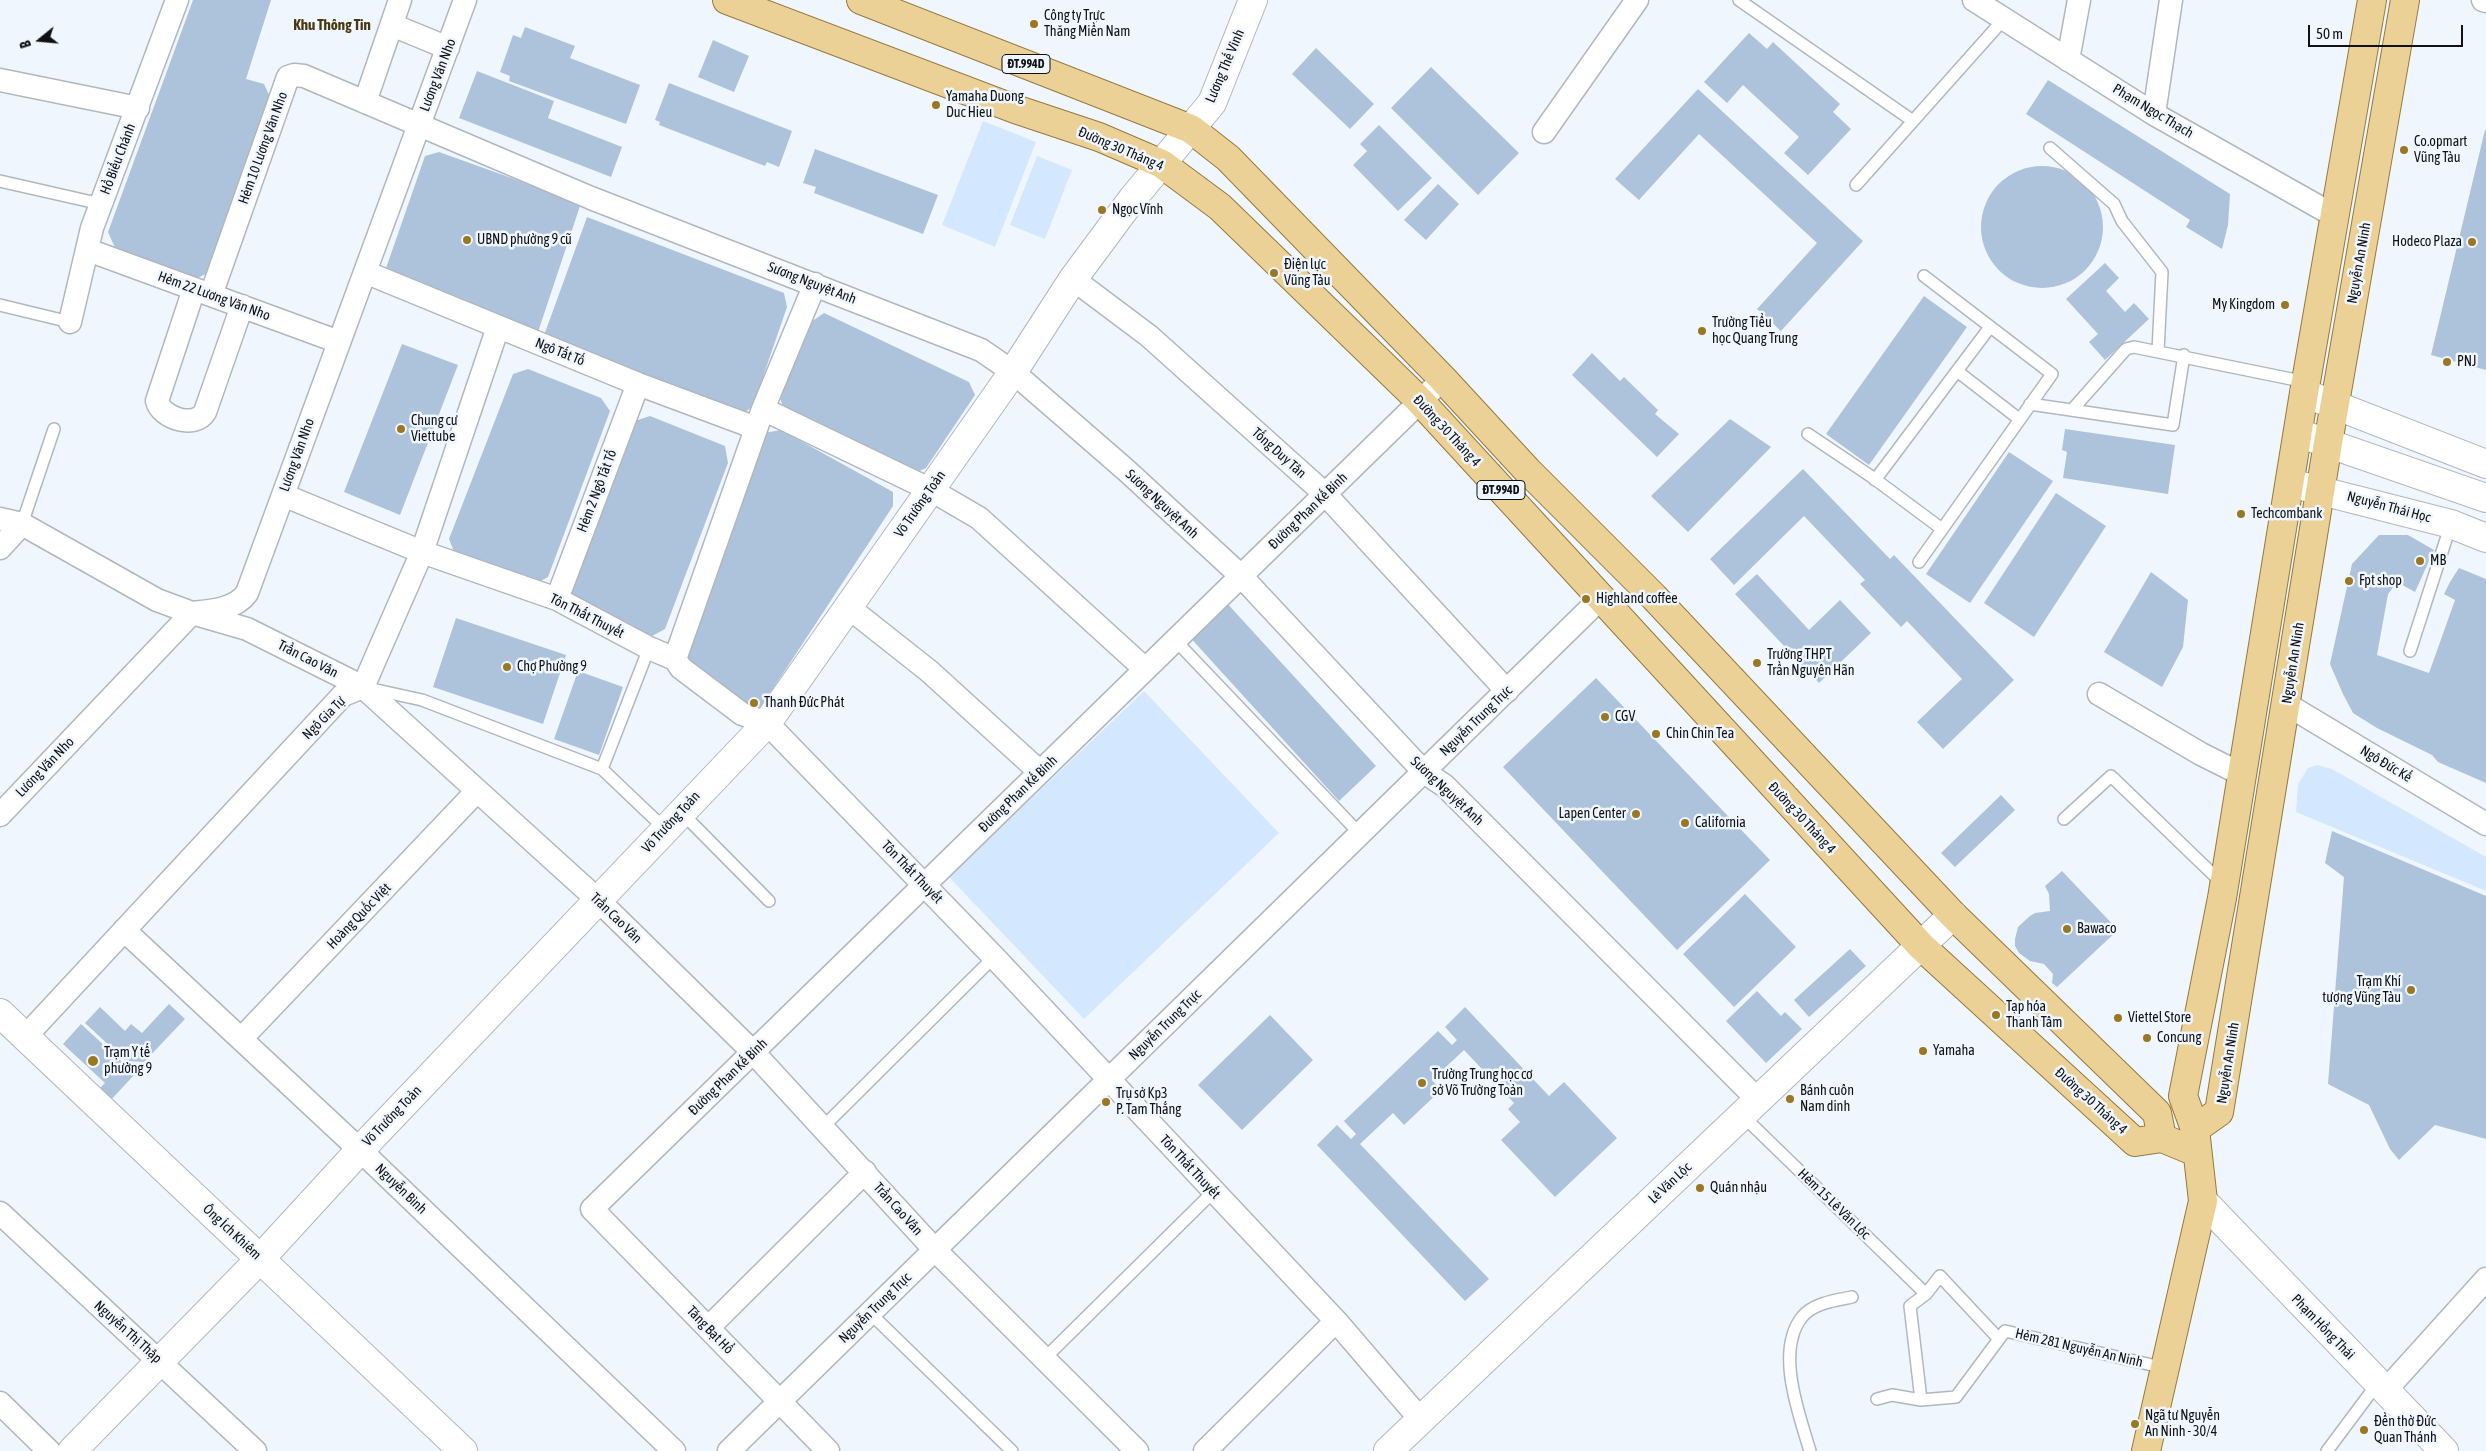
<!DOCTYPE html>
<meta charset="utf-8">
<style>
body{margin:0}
#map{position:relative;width:2486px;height:1451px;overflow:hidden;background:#eff6fe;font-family:"Asap Condensed",sans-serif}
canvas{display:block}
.north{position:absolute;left:15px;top:15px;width:50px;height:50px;-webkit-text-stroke:4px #eff6fe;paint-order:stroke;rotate:253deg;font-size:14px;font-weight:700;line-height:20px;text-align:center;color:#0f1114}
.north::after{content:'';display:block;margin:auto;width:18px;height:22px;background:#0f1114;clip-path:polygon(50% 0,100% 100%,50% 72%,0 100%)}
.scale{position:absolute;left:2308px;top:25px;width:155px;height:22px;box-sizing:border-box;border:2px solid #0f1114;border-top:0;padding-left:6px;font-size:15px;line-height:18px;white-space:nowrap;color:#0f1114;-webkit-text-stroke:4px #eff6fe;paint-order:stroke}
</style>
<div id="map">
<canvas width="2486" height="1451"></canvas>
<div class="north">B</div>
<div class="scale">50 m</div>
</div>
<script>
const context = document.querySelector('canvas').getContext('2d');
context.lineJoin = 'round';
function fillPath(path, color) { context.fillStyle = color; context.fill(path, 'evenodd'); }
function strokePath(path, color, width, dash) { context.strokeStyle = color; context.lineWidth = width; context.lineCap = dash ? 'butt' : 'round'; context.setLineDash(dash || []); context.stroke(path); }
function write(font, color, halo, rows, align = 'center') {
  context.font = font + ' "Asap Condensed",sans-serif'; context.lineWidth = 5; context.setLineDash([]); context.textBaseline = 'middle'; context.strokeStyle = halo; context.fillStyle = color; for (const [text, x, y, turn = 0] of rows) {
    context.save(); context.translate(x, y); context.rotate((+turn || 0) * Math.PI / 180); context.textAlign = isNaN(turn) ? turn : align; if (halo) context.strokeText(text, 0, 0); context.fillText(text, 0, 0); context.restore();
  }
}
fillPath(new Path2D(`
 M983,121L1036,142L995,247L942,225Z
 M1037,156L1072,170L1045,239L1010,225Z
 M1144,691L1279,833L1084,1019L949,877Z
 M2317,765L2332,769L2486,857V891L2296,812L2298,784L2308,768Z`), '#d3e8ff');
fillPath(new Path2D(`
 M193,0H271L246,79L264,84L271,99L206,274L193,280L116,250L108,232Z
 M525,27L575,46L570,58L640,85L626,124L509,81L510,76L500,72L513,35L521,38Z
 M1749,33L1767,49L1773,42L1840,104L1833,112L1851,129L1808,175L1784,153L1799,137L1743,85L1727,103L1704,82Z
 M713,40L749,56L734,92L698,77Z
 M1316,48L1374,104L1350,129L1292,74Z
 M1431,67L1519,153L1478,195L1391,108Z
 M477,71L554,101L548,118L622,147L611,177L459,118Z
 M2048,80L2230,194L2228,225L2222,249L2186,227L2190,220L2026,114Z
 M669,83L792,131L779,167L767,162L765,166L659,125L660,122L655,120Z
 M1698,89L1863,241L1781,331L1757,309L1817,243L1699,134L1639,200L1615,179Z
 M1379,125L1432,178L1398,211L1353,165L1367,151L1360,144Z
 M2485,130H2486V370L2431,355Z
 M815,149L938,195L923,234L814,193L816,187L803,183Z
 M439,152L581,203L536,338L384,274L425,156Z
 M1981 227a61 61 0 1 1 122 0a61 61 0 1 1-122 0Z
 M1438,184L1459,204L1426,240L1404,220Z
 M587,217L784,293L787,307L753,406L740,416L542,341Z
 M2105,263L2119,278L2106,291L2125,312L2134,303L2149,319L2105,360L2089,342L2098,334L2066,299Z
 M1924,296L1967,327L1869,465L1826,434Z
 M824,313L969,382L975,395L926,468L913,474L784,410L780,398L811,322Z
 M402,344L458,365L400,515L344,492Z
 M1592,353L1620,381L1624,377L1658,410L1655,414L1679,434L1657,457L1572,375Z
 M528,369L601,398L610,411L548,577L535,584L455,554L449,539L513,374Z
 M650,416L725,446L728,463L665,629L652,636L572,604L569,591L635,421Z
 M1730,419L1771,447L1688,532L1651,496Z
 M2065,429L2175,445L2168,494L2063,478L2067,452L2062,450Z
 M781,430L893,492V506L759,710L744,711L680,656L764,433Z
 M2009,452L2053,481L1970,603L1926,574Z
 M1803,469L1890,559L1894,555L2014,680L1943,749L1917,722L1962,679L1907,621L1901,627L1860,584L1865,580L1804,516L1734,585L1710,559Z
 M2056,493L2106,526L2034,637L1984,603Z
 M2379,535H2408L2434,550L2415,592L2397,582L2388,594L2377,655L2429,673L2455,600L2444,594L2450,582L2459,568L2486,579V783L2438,762L2432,755L2377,728L2353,713L2343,694L2330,664L2352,564Z
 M2151,572L2188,600L2183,647L2162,687L2104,652Z
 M1757,574L1809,630L1840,600L1871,633L1819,683L1735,594Z
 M1224,600L1376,766L1339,801L1187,634Z
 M456,618L566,655L543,724L433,687Z
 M578,671L623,687L599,755L554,739Z
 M1596,678L1770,860L1677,950L1503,767Z
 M2001,795L2015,810L1955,867L1941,853Z
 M2332,831L2486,896V1139L2435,1125L2399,1160L2390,1149L2369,1105L2328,1084L2344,877L2325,863Z
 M2062,871L2118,930L2057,987L2052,983L2053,974L2044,964L2030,961L2019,953L2015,946V939L2018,927L2030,916L2035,913L2050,911L2049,894L2045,886Z
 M1745,894L1796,947L1734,1007L1683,954Z
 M1850,949L1866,966L1809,1017L1794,1000Z
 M1757,991L1781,1016L1785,1012L1802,1029L1766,1063L1726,1021Z
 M169,1004L185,1019L144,1062L126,1061L85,1023L100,1007L125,1031L131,1024L142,1033Z
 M1465,1007L1549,1096L1564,1082L1617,1138L1555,1197L1501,1140L1520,1122L1508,1109L1514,1103L1464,1050L1432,1080L1441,1090L1404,1125L1393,1113L1360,1144L1489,1279L1465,1301L1317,1145L1337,1125L1351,1139L1356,1134L1344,1121L1438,1031L1452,1045L1457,1040L1445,1027Z
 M1270,1015L1313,1060L1242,1130L1198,1085Z
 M81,1024L135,1074L110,1101L98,1090L105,1083L63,1044Z`), '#acc3db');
const lane = new Path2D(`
 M1739,0L1913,121
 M2050,148L2114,204L2122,221L2162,272L2158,351
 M0,181L101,204
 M1856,185L2004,19
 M0,305L70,322
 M1957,371L2019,419
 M2030,404L2173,425L2184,355
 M2072,410L2126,349L2134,347L2306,382
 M1808,434L1872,477L1942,529
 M1875,480L1990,327
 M22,524L54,429
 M1919,562L2052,374L1924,276
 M1175,640L1360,834
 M2410,651L2451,524
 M372,689L422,700L602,769L649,648
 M602,769L664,828
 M682,813L769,901
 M2064,819L2111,776L2223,884
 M1742,1115L1926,1294
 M823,1127L994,957
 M870,1313L1012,1451
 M1044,1359L1213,1192
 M1877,1399L1892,1395L1921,1400L1956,1397L2005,1331L2165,1368
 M1921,1400L1910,1306L1926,1294L1940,1276L1998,1338
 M1810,1451C1799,1414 1775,1351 1802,1317C1813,1303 1837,1300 1852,1297
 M2327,1451L2377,1384`);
const street = new Path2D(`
 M1974,0L2154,114L2335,216
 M2483,0L2486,1
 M392,25L448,48
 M2068,60L2079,0
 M0,80L138,108
 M365,102L400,0
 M2154,114L2171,0
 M1544,132L1637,0
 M88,250L339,342
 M365,272L638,384L756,428
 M1073,279L1149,336L1325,494L1507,691
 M194,289L157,401C161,418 195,429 205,412L242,306
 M211,295L288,77L294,75L304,76L591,198L981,350L1013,372L1126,470L1241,576L1424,772L1445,786L1758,1100
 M70,322L92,228L177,0
 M763,409L931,490L979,518L1145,669
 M283,495L422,552L557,599L649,648L675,659L681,668L742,714L767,723L994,957L1336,1321L1421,1420
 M0,519L22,524L157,600L192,613L247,629L363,687L599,901L753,1052L935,1250L1137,1451
 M0,548L22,524
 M557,599L638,384
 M848,607L929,671L1040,772
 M675,659L763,409L815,284
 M2099,694L2201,754L2241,774
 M2286,704L2486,824
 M0,815L192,613C210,611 235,610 247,593L465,0
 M124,930L360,1150L674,1451
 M25,1037L343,695L363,687L422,552L498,327
 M241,1039L476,792
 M0,1213L255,1451
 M708,1328L865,1172
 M2385,1391L2486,1279
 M0,1403L49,1451
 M729,1451L1600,599
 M828,1451L592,1209L1443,379
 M1205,1451L1336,1321`);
const secondary = new Path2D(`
 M2304,393L2486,464
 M2298,433L2486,498
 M2290,483L2451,524L2486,538
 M0,1013L463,1451
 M2203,1201L2444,1451
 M72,1451L260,1259L360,1150L767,723L1013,372L1073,279L1133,198L1212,103L1253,0
 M1388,1451L1953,915`);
const primary = new Path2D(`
 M727,0L1015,109L1099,137L1162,164L1220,207L1420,401L1921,946L2135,1142L2162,1138L2196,1152
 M861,0L1191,129L1228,158L1443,379L1527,470L1654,597L1953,915L2157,1113L2162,1138
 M2195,1129L2219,1112L2328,443L2405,0
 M2146,1451L2203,1201L2195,1129L2183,1096L2222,898L2304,393L2372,0`);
strokePath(lane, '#b1b7bf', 14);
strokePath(street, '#b1b7bf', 25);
strokePath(secondary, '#b1b7bf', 30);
strokePath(primary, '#967a3c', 30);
strokePath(lane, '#fff', 11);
strokePath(street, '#fff', 22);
strokePath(secondary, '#fff', 28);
strokePath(primary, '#ecd197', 28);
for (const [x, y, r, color] of [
 [1034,24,5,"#9a7721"],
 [936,105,5,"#9a7721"],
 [2404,150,5,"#9a7721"],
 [1102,210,5,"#9a7721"],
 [467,240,5,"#9a7721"],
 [2472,242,5,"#9a7721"],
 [1274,273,5,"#9a7721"],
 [2285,305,5,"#9a7721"],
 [1702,331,5,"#9a7721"],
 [2447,362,5,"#9a7721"],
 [401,429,5,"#9a7721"],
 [2241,514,5,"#9a7721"],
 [2420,561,5,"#9a7721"],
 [2349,581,5,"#9a7721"],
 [1586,599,5,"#9a7721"],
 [1757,663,5,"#9a7721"],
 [507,667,5,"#9a7721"],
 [754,703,5,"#9a7721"],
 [1605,717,5,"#9a7721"],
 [1656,734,5,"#9a7721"],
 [1636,814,5,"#9a7721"],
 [1685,823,5,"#9a7721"],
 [2067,929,5,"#9a7721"],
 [2411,990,5,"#9a7721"],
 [1996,1015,5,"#9a7721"],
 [2118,1018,5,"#9a7721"],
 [2147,1038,5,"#9a7721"],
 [1923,1051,5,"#9a7721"],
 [93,1061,6,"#9a7721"],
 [1422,1083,5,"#9a7721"],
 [1790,1099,5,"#9a7721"],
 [1106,1102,5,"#9a7721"],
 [1700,1188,5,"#9a7721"],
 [2135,1424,5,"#9a7721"],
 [2364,1430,5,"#9a7721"]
]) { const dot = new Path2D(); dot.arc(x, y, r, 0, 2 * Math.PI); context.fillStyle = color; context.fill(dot); strokePath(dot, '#eff6fe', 2); }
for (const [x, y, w] of [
 [1026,64,48],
 [1501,490,48]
]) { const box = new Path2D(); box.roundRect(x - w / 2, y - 9.5, w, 19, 4); context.fillStyle = '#eff6fe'; context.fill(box); strokePath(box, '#0f1114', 1); }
write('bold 12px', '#0f1114', null, [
 ["ĐT.994D",1026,64],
 ["ĐT.994D",1501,490]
]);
write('14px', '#0f1114', '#eff6fe', [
 ["Công ty Trực",1044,16],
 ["Thăng Miền Nam",1044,32],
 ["Yamaha Duong",946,97],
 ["Duc Hieu",946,113],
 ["Co.opmart",2414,142],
 ["Vũng Tàu",2414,158],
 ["Ngọc Vĩnh",1112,210],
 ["UBND phường 9 cũ",477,240],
 ["Hodeco Plaza",2462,242,"right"],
 ["Điện lực",1284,265],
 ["Vũng Tàu",1284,281],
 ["My Kingdom",2275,305,"right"],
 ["Trường Tiểu",1712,323],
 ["học Quang Trung",1712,339],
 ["PNJ",2457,362],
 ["Chung cư",411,421],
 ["Viettube",411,437],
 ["Techcombank",2251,514],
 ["MB",2430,561],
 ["Fpt shop",2359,581],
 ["Highland coffee",1596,599],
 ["Trường THPT",1767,655],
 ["Trần Nguyên Hãn",1767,671],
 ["Chợ Phường 9",517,667],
 ["Thanh Đức Phát",764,703],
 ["CGV",1615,717],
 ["Chin Chin Tea",1666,734],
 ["Lapen Center",1626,814,"right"],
 ["California",1695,823],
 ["Bawaco",2077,929],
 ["Trạm Khí",2401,982,"right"],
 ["tượng Vũng Tàu",2401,998,"right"],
 ["Tạp hóa",2006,1007],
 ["Thanh Tâm",2006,1023],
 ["Viettel Store",2128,1018],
 ["Concung",2157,1038],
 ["Yamaha",1933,1051],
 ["Trạm Y tế",104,1053],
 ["phường 9",104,1069],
 ["Trường Trung học cơ",1432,1075],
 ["sở Võ Trường Toản",1432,1091],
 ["Bánh cuôn",1800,1091],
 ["Nam dinh",1800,1107],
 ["Trụ sở Kp3",1116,1094],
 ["P. Tam Thắng",1116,1110],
 ["Quán nhậu",1710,1188],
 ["Ngã tư Nguyễn",2145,1416],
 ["An Ninh - 30/4",2145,1432],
 ["Đền thờ Đức",2374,1422],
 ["Quan Thánh",2374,1438]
], 'left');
write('14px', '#0f1114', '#eff6fe', [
 ["Lương Thế Vinh",1225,66,-67],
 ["Lương Văn Nho",438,75,-69],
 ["Phạm Ngọc Thạch",2153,111,31],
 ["Hẻm 10 Lương Văn Nho",263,148,-70],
 ["Đường 30 Tháng 4",1121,149,23],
 ["Hồ Biểu Chánh",118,159,-69],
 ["Nguyễn An Ninh",2359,263,-80],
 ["Sương Nguyệt Anh",812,283,21],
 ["Hẻm 22 Lương Văn Nho",214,296,20],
 ["Ngô Tất Tố",560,352,22],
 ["Đường 30 Tháng 4",1447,431,47],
 ["Tống Duy Tân",1279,453,42],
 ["Lương Văn Nho",297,455,-70],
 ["Hẻm 2 Ngô Tất Tố",597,491,-69],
 ["Võ Trường Toản",920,504,-55],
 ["Sương Nguyệt Anh",1162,504,43],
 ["Nguyễn Thái Học",2389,507,15],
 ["Đường Phan Kế Bính",1308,511,-44],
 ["Tôn Thất Thuyết",587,616,27],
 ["Trần Cao Vân",308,659,27],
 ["Nguyễn An Ninh",2293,663,-81],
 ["Ngô Gia Tự",324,718,-45],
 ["Nguyễn Trung Trực",1476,721,-44],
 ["Ngô Đức Kế",2386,764,31],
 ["Lương Văn Nho",45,767,-46],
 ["Sương Nguyệt Anh",1447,791,43],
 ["Đường Phan Kế Bính",1018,794,-44],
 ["Đường 30 Tháng 4",1802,818,47],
 ["Võ Trường Toản",671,822,-47],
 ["Tôn Thất Thuyết",912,872,46],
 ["Hoàng Quốc Việt",359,916,-46],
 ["Trần Cao Vân",616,918,44],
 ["Nguyễn Trung Trực",1165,1025,-44],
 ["Nguyễn An Ninh",2228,1063,-81],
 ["Đường Phan Kế Bính",728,1077,-44],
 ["Đường 30 Tháng 4",2091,1101,42],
 ["Võ Trường Toản",392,1116,-46],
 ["Tôn Thất Thuyết",1190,1167,47],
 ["Lê Văn Lộc",1670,1183,-43],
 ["Nguyễn Bình",401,1189,44],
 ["Hẻm 15 Lê Văn Lộc",1834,1204,44],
 ["Trần Cao Vân",898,1209,48],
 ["Ông Ích Khiêm",232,1232,43],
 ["Nguyễn Trung Trực",875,1308,-44],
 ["Phạm Hồng Thái",2323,1327,46],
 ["Tăng Bạt Hổ",710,1330,46],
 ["Nguyễn Thị Thập",128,1332,42],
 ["Hẻm 281 Nguyễn An Ninh",2079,1348,13]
]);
write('bold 15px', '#483710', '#eff6fe', [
 ["Khu Thông Tin",332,25]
]);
</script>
